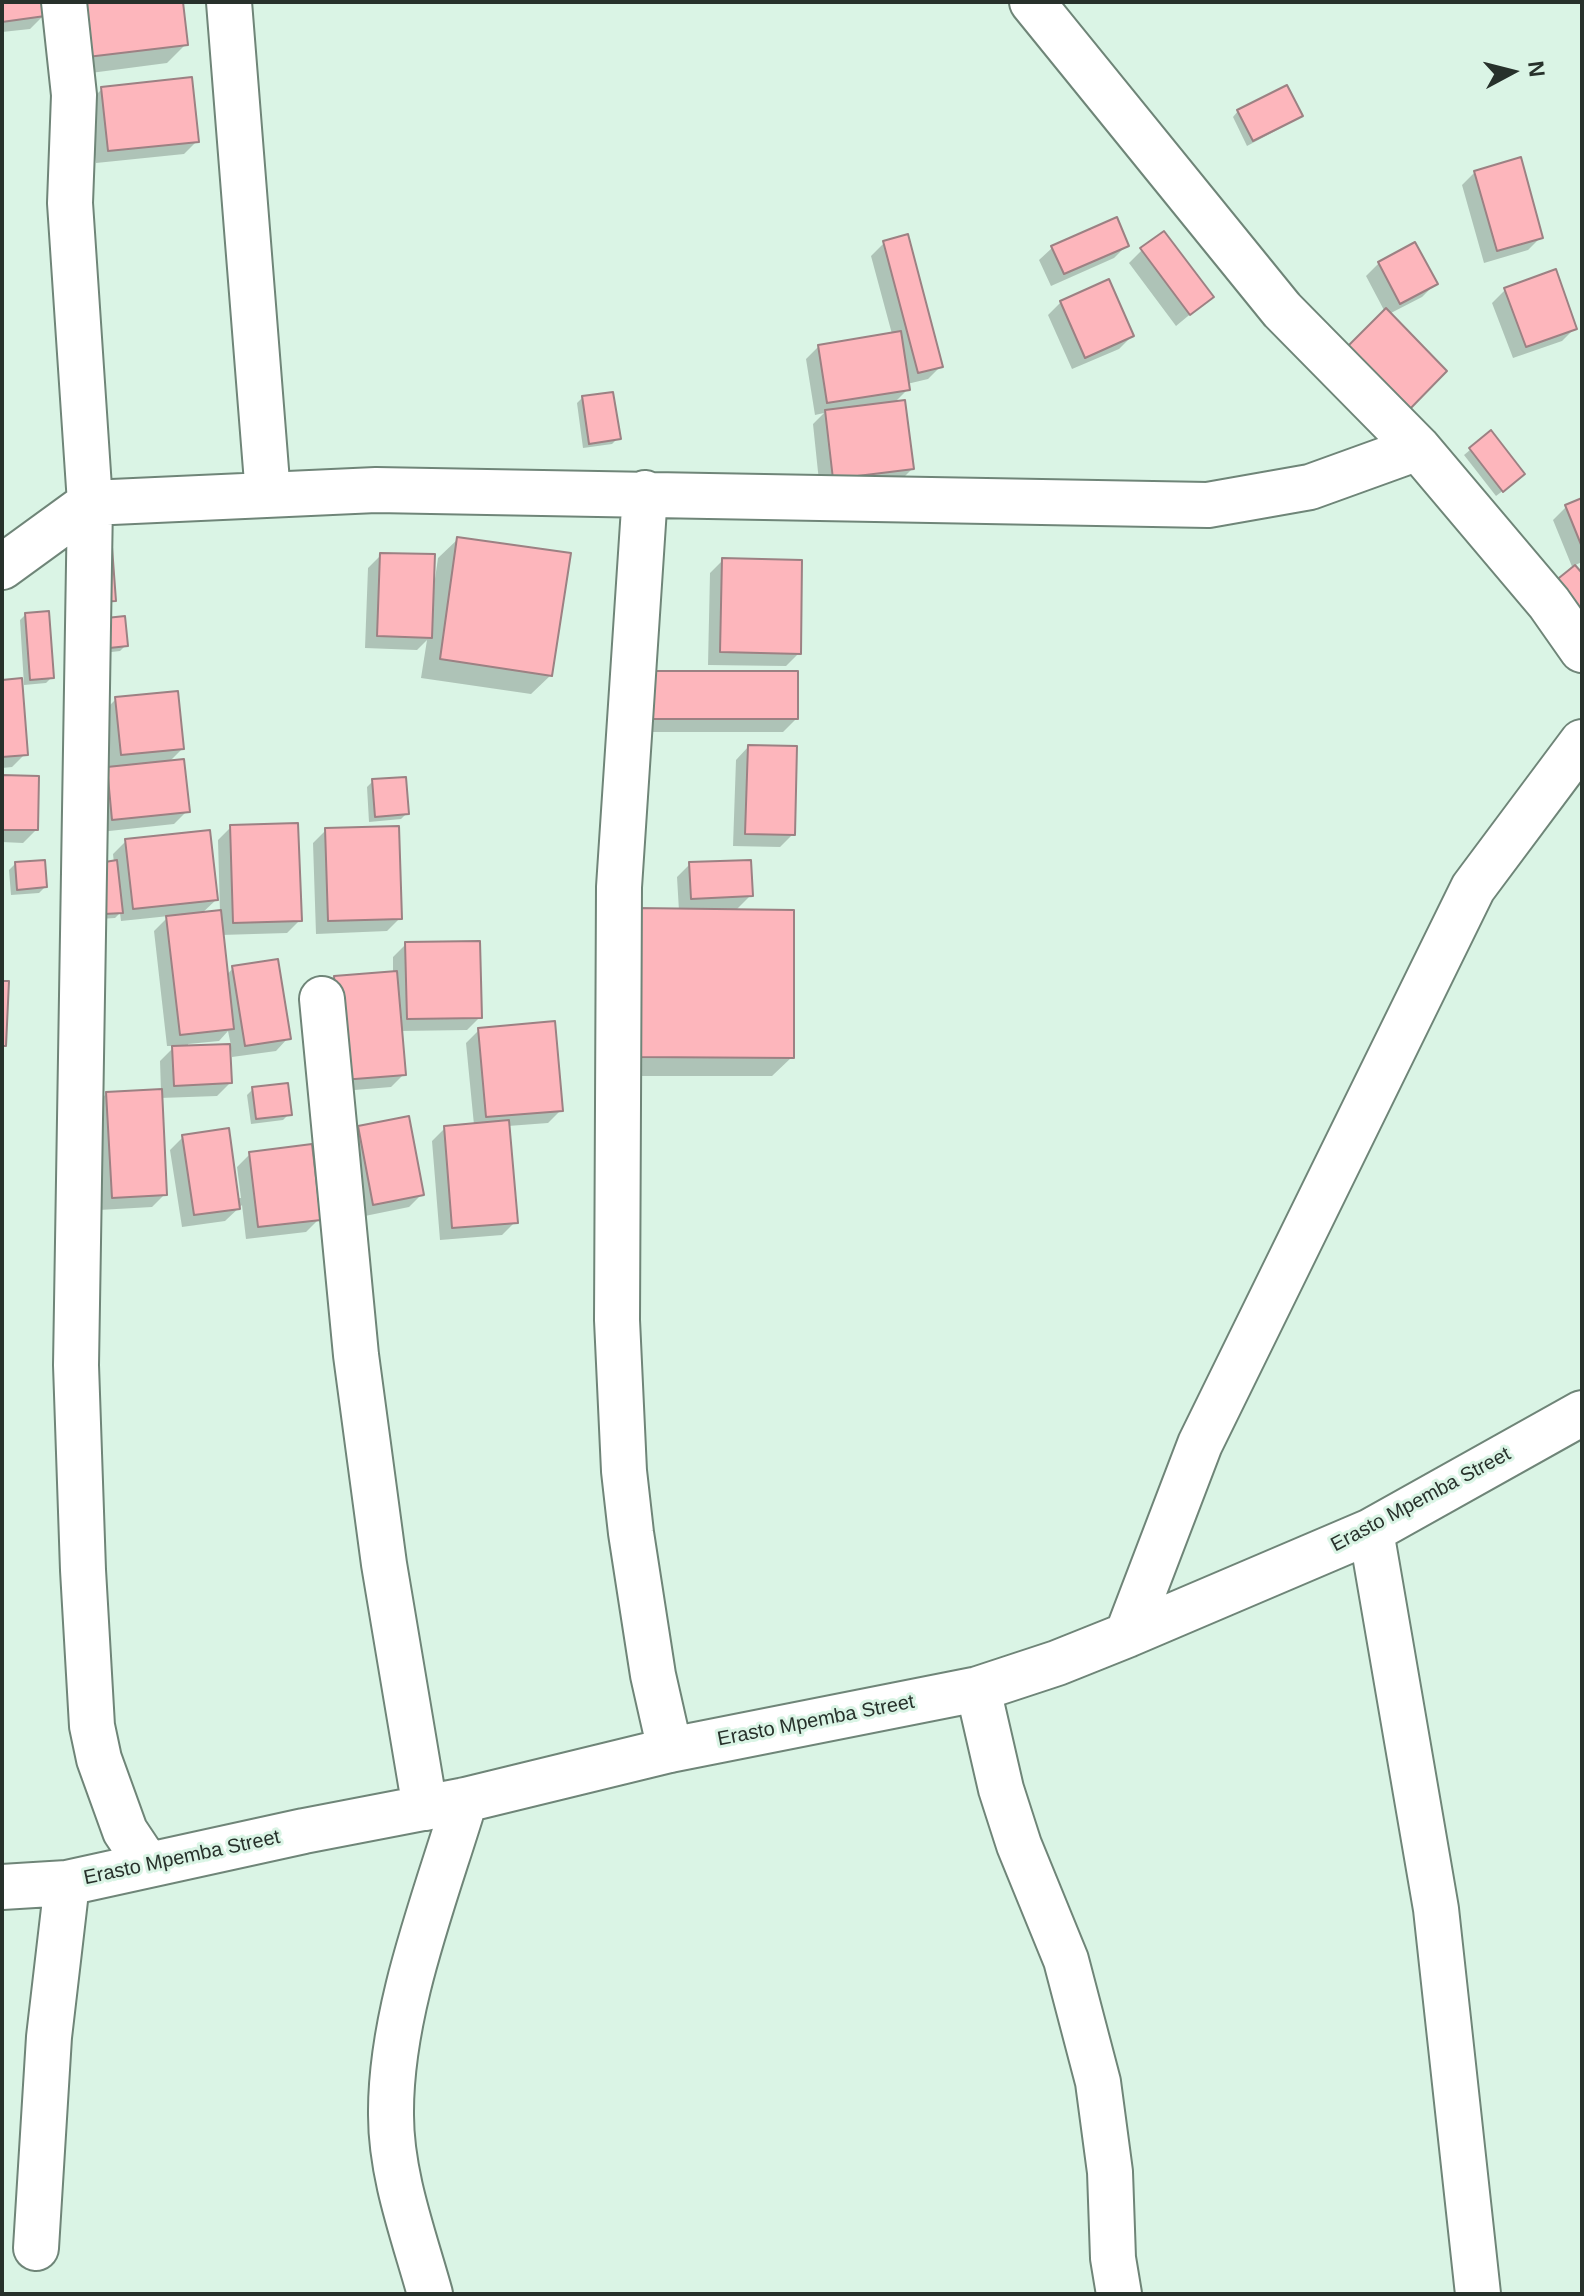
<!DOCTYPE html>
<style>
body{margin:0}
#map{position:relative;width:1584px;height:2296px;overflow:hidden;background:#daf4e5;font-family:Arial,sans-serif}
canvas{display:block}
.frame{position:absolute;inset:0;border:4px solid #27312b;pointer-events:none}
.north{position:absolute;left:1472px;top:32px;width:80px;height:80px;-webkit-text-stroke:6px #daf4e5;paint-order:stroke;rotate:83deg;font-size:22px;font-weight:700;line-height:32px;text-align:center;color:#27312b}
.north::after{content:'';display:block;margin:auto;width:28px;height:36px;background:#27312b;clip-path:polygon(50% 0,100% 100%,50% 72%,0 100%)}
</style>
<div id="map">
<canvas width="1584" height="2296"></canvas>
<div class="frame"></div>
<div class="north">N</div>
</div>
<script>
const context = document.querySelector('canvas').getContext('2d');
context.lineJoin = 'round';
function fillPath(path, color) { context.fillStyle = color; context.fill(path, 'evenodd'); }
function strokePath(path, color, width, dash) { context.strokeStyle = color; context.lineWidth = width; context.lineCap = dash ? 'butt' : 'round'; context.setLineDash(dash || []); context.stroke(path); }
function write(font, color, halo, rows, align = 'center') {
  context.font = font + ' Arial,sans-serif'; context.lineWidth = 6; context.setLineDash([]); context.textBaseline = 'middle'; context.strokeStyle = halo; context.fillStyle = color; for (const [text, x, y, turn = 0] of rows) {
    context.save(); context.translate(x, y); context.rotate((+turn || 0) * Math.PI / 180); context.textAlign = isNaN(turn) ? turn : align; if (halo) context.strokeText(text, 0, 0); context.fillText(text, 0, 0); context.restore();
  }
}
fillPath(new Path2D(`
 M2,2H41L43,16L30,29L2,32Z
 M51,2H181L186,44L167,63L60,77Z
 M102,89L197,141L184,154L96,163L89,102Z
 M1238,111L1300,115L1294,121L1247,146L1233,117Z
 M1475,172L1541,237L1528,250L1484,263L1462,185Z
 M884,243L941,366L928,379L907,384L908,389L894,403L912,469L899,482L820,491L813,424L824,413L815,415L806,359L819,346L892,334L871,256Z
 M1127,245L1114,258L1051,286L1039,260L1052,248Z
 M1142,250L1211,297L1176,326L1129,263Z
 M1379,263L1435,284L1422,297L1389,314L1385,312L1366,276Z
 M1505,290L1575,328L1562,341L1513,358L1492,303Z
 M1061,302L1132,336L1119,349L1072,369L1048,315Z
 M583,397L618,438L612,444L583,448L577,403Z
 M1470,450L1517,480L1496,496L1464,455Z
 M1582,500V562L1573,566L1582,576L1573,569L1553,520L1566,507Z
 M458,539L551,675L531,694L421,678L427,640L417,650L365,648L368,568L381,555L434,586L438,558Z
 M723,560L799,653L786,666L708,665L710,573Z
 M26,614L52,677L46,683L24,685L20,620Z
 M92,627L126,645L120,651L95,654Z
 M2,682L25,754L12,767L2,768Z
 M640,686L796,719L783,732H641Z
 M116,699L182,749L168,763L187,811L174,824L100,832L95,782L108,768L103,712Z
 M748,747L793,834L780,847L733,846L736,760Z
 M2,777L36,830L23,843L2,842Z
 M373,781L407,813L401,819L369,822L367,787Z
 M231,827L300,920L287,933L221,935L226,976L233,968L288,1038L276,1051L232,1057L231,1049L228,1050L230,1083L217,1096L160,1098L165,1194L152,1207L99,1210L94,1107L106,1094L161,1091L160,1061L175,1046H167L154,931L169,916L121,921L120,913L115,918L99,919L114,863L113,854L126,841L216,900L201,914L220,912L218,840ZM228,1031L231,1046L188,1048V1044L219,1041Z
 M326,830L400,918L387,931L316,934L313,843Z
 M15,864L45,887L39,893L11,895L9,870Z
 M690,864L751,895L735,911L792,1057L772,1076H617L679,911L677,877Z
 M406,944L480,1017L467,1030L400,1031L404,1074L391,1087L330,1092L322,991L335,978L393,973V957Z
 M479,1030L561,1110L548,1123L508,1126L515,1222L502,1235L440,1240L432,1141L445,1128L474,1125L466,1043Z
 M253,1089L289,1114L283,1120L251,1124L247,1095Z
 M359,1128L422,1194L409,1207L360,1217L346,1141Z
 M183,1137L237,1198H241L237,1167L250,1154L319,1219L306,1232L246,1239L242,1205L225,1221L182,1227L170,1150Z`), '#0003');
const building = new Path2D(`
 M2,2H43L45,16L2,22Z
 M72,2H183L188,45L79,58Z
 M192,77L199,142L108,151L101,87Z
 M1287,85L1303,116L1253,141L1237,110Z
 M1521,157L1543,238L1497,251L1474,171Z
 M1117,217L1129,246L1064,274L1051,246Z
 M1164,231L1214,297L1190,315L1140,248Z
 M908,234L943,367L918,373L883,241Z
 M1415,242L1438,284L1400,304L1378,262Z
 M1556,269L1577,329L1526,347L1504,288Z
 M1109,279L1134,336L1085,358L1060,301Z
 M1386,308L1447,371L1406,413L1344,350Z
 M901,331L910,390L827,403L818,345Z
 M613,392L621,439L589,444L582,396Z
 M905,400L914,469L833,479L825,410Z
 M1491,430L1525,474L1503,492L1469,448Z
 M1582,498V547L1565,505Z
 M457,537L571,553L552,676L440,659Z
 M112,547L116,601L97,602L94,548Z
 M380,553L435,554L432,638L377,636Z
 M722,558L802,560L801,654L720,652Z
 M1575,565L1582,573V627L1549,586Z
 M49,611L54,678L30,680L25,613Z
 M125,616L128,646L100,649L97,619Z
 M653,671H798V719H653Z
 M22,678L28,755L2,757V680Z
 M178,691L184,749L121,755L115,697Z
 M748,745L797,746L795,835L745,834Z
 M184,759L190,812L112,820L107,767Z
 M2,775L39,776L38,830H2Z
 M406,777L409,814L375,817L372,779Z
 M298,823L302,921L233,923L230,825Z
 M399,826L402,919L328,921L325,828Z
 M210,830L218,900L133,909L125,839Z
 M45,860L47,887L17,890L15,862Z
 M117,860L123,913L104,914L99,863Z
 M751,860L753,896L691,899L689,862Z
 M637,908L794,910V1058L636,1057Z
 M221,910L234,1029L180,1035L166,916Z
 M480,941L482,1018L407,1019L405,942Z
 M278,959L291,1039L245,1046L232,966Z
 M397,971L406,1075L342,1080L334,976Z
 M2,981H9L6,1046H2Z
 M555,1021L563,1111L486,1117L478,1028Z
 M230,1044L232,1083L174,1086L172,1046Z
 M288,1083L292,1115L256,1119L252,1087Z
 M162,1089L167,1195L112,1198L106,1092Z
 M409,1116L424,1195L373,1205L358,1126Z
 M509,1120L518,1223L452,1228L444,1126Z
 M229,1128L240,1209L194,1215L182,1135Z
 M312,1144L321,1220L258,1227L249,1152Z`);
fillPath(building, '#fdb6bc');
strokePath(building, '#9c8183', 2);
const minor = new Path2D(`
 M64,2L74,95L70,203L90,503L76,1365L83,1570L92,1726L99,1759L125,1831L147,1864
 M229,2L268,495
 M1032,2L1282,310L1418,448L1549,603L1582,650
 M645,493L619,887L617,1320L624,1471L631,1533L653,1675L670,1750
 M2,567L90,503L376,490L1208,505L1310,487L1418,448
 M322,999L356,1355L384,1564L425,1808
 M1371,1531L1436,1909L1478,2294
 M1127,1635L1200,1444L1473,888L1582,742
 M978,1689L1001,1789L1019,1845L1066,1960L1098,2082L1110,2172L1113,2258L1119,2294
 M2,1887L67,1883L304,1831L465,1800L670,1750L978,1689L1057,1663L1127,1635L1371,1531L1582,1413
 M36,2248L49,2037L67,1883
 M430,2294C414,2236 391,2176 391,2115C390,2012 435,1899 465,1800`);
strokePath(minor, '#6f8578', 48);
strokePath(minor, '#fff', 44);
write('20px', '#27312b', '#daf4e5', [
 ["Erasto Mpemba Street",1421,1500,-28],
 ["Erasto Mpemba Street",816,1721,-11],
 ["Erasto Mpemba Street",182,1858,-12]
]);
</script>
